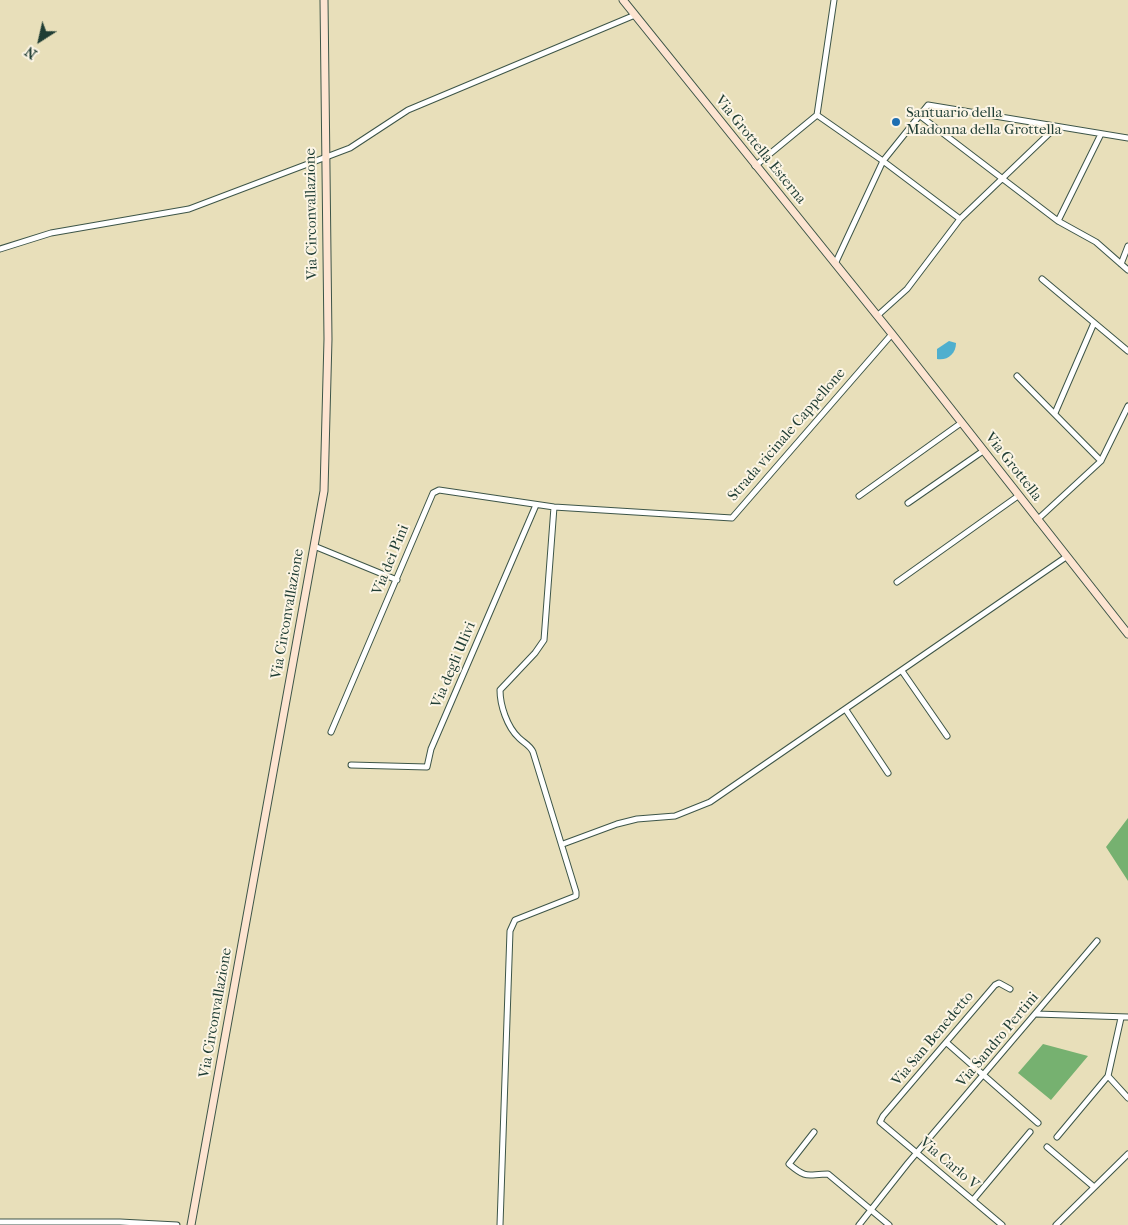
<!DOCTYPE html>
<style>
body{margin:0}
#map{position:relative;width:1128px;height:1225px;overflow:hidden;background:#e8dfba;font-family:"IM FELL French Canon",serif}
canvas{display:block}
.north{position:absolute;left:15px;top:15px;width:50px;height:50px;-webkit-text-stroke:4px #fcf5e5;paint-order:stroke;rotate:215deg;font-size:14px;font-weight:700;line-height:20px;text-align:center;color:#1f3d34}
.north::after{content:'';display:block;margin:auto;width:18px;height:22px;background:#1f3d34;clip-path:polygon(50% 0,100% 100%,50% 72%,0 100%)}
</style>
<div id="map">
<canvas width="1128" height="1225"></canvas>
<div class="north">N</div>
</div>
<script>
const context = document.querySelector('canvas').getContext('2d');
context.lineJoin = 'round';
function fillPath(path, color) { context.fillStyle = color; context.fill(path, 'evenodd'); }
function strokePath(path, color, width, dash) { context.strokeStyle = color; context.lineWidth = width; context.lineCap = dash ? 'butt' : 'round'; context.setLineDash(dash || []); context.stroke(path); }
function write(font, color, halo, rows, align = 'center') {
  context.font = font + ' "IM FELL French Canon",serif'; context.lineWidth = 4; context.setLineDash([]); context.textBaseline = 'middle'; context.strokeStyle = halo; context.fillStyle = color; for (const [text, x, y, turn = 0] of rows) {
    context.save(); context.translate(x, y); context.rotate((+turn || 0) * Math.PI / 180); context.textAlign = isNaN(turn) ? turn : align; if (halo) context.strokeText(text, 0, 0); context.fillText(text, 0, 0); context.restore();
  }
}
fillPath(new Path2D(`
 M1128,818V881L1106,847Z
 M1043,1044L1088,1056L1051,1100L1018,1073Z`), '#76b170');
fillPath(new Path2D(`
 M949,341L956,343C956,354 947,361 937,359V349Z`), '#4fafce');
const street = new Path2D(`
 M817,115L883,161L928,105L1128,138
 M919,115L1058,221L1096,242L1128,270
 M755,166L817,115L834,0
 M1058,221L1101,134
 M0,249L51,233L189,209L350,148L408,110L635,15
 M835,264L883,161L960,219
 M1121,264L1128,246
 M1042,279L1128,351
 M877,316L907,289L960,219L1056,127
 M1017,376L1101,461
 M1055,413L1094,323
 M859,496L961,423
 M908,503L983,451
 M1037,520L1101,461L1128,406
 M314,546L397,580
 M897,582L1018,496
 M902,671L947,736
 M846,710L888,773
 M331,732L433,493L439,490L554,507L732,518L892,334
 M351,765L427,767L431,749L536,505
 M563,844L617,824L637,819L675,816L710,802L1066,557
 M1036,1014L1128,1017
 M947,1043L1038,1123
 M1108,1076L1128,1098
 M814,1132L789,1164C808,1180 807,1174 828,1174L889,1225
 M1057,1137L1108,1076L1121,1018
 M1047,1147L1094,1187
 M973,1200L1030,1132
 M0,1222H120L177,1225
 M500,1225L510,931L515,920L576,896V892L533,752C530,745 524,743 519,738C507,727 500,705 500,690L535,653L544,640L554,507
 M859,1225L908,1163L1097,941
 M1002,1225L880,1122L883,1116L995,985L999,983L1010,989
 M1056,1225L1128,1154`);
const secondary = new Path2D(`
 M623,0L892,334L1128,634
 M191,1225L324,491L328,339L324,0`);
strokePath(street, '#3d5548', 7);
strokePath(secondary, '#3d5548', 9);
strokePath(street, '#fff', 5);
strokePath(secondary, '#fde4d1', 7);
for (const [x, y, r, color] of [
 [896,122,5,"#1f6fb2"]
]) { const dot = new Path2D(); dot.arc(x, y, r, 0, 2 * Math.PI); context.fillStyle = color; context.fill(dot); strokePath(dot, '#fcf5e5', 2); }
write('15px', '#1f3d34', '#fcf5e5', [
 ["Santuario della",906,113],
 ["Madonna della Grottella",906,130]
], 'left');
write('15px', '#1f3d34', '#fcf5e5', [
 ["Via Grottella Esterna",760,150,51],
 ["Via Circonvallazione",312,214,-91],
 ["Strada vicinale Cappellone",787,435,-49],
 ["Via Grottella",1013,467,52],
 ["Via dei Pini",391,560,-68],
 ["Via Circonvallazione",288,614,-80],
 ["Via degli Ulivi",454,665,-67],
 ["Via Circonvallazione",216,1013,-80],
 ["Via San Benedetto",933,1039,-50],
 ["Via Sandro Pertini",998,1040,-50],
 ["Via Carlo V",949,1164,40]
]);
</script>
